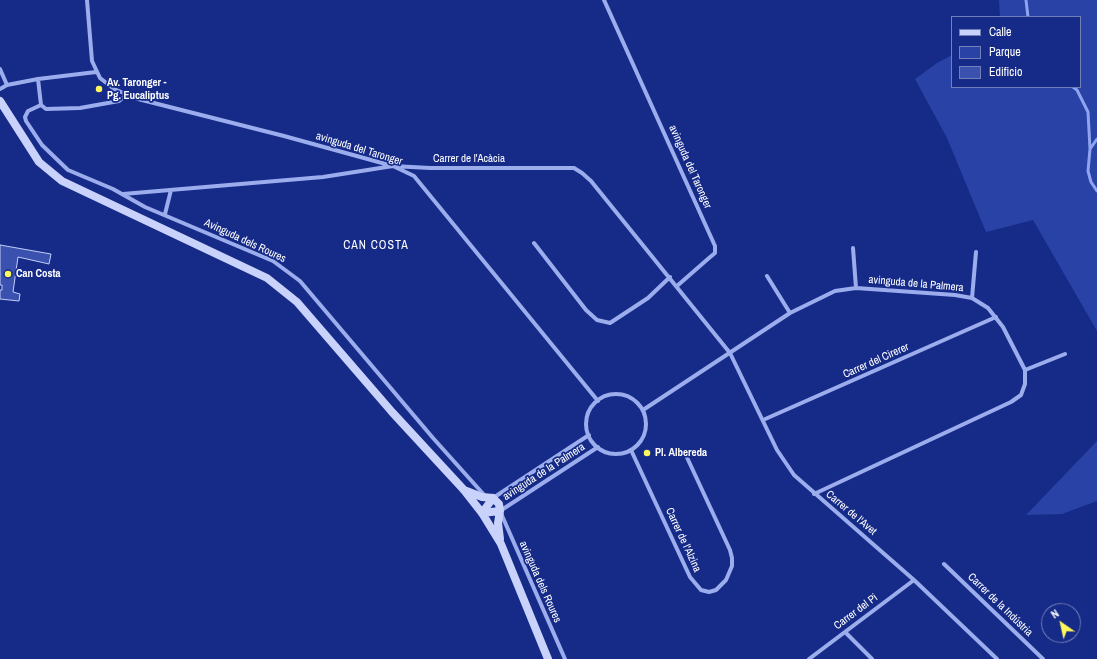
<!DOCTYPE html>
<html>
<head>
<meta charset="utf-8">
<style>
	body { margin:0 }
	#map { position:relative; width:1097px; height:659px; overflow:hidden; background:#162b88; font-family:"Archivo Narrow",sans-serif }
	canvas { display:block }
	.legend { position:absolute; left:951px; top:16px; width:130px; height:72px; box-sizing:border-box; background:#162b88; border:1px solid #7380b8; margin:0; padding:5px 7px; list-style:none; font-size:12px; color:#fff }
	.legend li { display:flex; align-items:center; gap:8px; height:20px }
	.legend b { width:20px; border:1px solid #7380b8 }
	.north { position:absolute; left:1041px; top:603px; width:40px; height:40px; box-sizing:border-box; background:#162b88; border:1px solid #7380b8; border-radius:50%; rotate:326deg; font-size:11px; font-weight:700; line-height:16px; text-align:center; color:#fff }
	.north::after { content:''; display:block; margin:auto; width:14px; height:18px; background:#fff859; clip-path:polygon(50% 0,100% 100%,50% 72%,0 100%) }
</style>
</head>
<body>
<div id="map">
<canvas width="1097" height="659"></canvas>
<ul class="legend">
<li><b style="height:5px;background:#c9d2fa"></b>Calle</li>
<li><b style="height:11px;background:#2842a6"></b>Parque</li>
<li><b style="height:11px;background:#3a51af"></b>Edificio</li>
</ul>
<div class="north">N</div>
</div>
<script>
const ctx = document.querySelector('canvas').getContext('2d');
ctx.lineJoin = 'round';
function fill(path, color) { ctx.fillStyle = color; ctx.fill(path, 'evenodd'); }
const shape = rows => new Path2D(rows.map(r => 'M' + r).join(''));
function trace(path, color, width, dash) { ctx.strokeStyle = color; ctx.lineWidth = width; ctx.lineCap = dash ? 'butt' : 'round'; ctx.setLineDash(dash || []); ctx.stroke(path); }
function write(font, color, halo, rows, align = 'center') {
  ctx.font = font + ' "Archivo Narrow",sans-serif'; ctx.lineWidth = 3.5; ctx.setLineDash([]); ctx.textBaseline = 'middle'; ctx.strokeStyle = halo; ctx.fillStyle = color; for (const [text, x, y, turn = 0] of rows) {
    ctx.save(); ctx.translate(x, y); ctx.rotate((+turn || 0) * Math.PI / 180); ctx.textAlign = isNaN(turn) ? turn : align; if (halo) ctx.strokeText(text, 0, 0); ctx.fillText(text, 0, 0); ctx.restore();
  }
}
fill(shape([
	[999,0,1097,0,1097,331,1033,220,986,232,947,138,915,79,937,63,952,55,952,87,1080,87,1080,17,1000,17],
	[1097,441,1097,501,1062,514,1026,515]
]), '#2842a6');
trace(shape([
	[1026,0,1028,17],
	[1073,87,1077,90,1088,112,1090,149,1088,171,1091,182,1097,191],
	[1090,149,1097,139]
]), '#8ea4f1', 3);
const building = shape([
	[0,245,51,254,49,264,18,257,13,292,20,294,19,301,0,299,0,290,2,290,2,285,0,285,0,245]
]);
fill(building, '#3a51af');
trace(building, '#c2cefa', 1);
trace(shape([
	[87,0,92,61,100,78,114,89,138,99,284,136,393,166,414,176,598,401],
	[604,0,715,246,715,253,709,258,677,286],
	[0,69,7,85],
	[38,79,41,105],
	[0,89,7,85,38,79,96,72],
	[41,105,28,111,25,117,26,121,42,145,68,170,113,189,145,207,273,261,300,281,433,438,486,497],
	[41,105,46,109,80,108,119,101,126,95],
	[123,194,323,177,393,166,430,168,574,168,582,173,591,181,730,353,777,450,794,475,914,580,997,659],
	[165,214,171,190],
	[534,243,586,310,597,320,610,323,648,298,670,277],
	[853,248,856,288],
	[767,276,790,313],
	[972,298,976,252],
	[1025,370,1065,354],
	'586 424a30 30 0 1 1 60 0a30 30 0 1 1-60 0Z',
	[643,410,790,313,835,291,856,288,955,295,972,298,988,308,1003,327,1025,370,1025,384,1021,395,1011,402,814,494],
	[763,420,996,317],
	[631,450,690,577,701,590,709,592,716,590,726,580,732,566,732,558,730,550,684,451],
	[493,498,589,435],
	[944,564,1043,659],
	[845,632,872,659],
	[565,659,500,511,598,447],
	[809,659,914,580]
]), '#9cadee', 4);
trace(shape([
	[0,101,39,162,62,181,267,278,297,302,392,412,464,490,482,513,501,544,548,659],
	[464,490,482,497,493,498,499,504,500,511,498,523,500,539],
	[482,513,493,498],
	[482,513,500,511]
]), '#c9d2fa', 8);
for (const [x, y, r, color] of [
	[99,89,4,"#fff859"],
	[8,274,4,"#fff859"],
	[647,453,4,"#fff859"]
]) { const dot = new Path2D(); dot.arc(x, y, r, 0, 2 * Math.PI); ctx.fillStyle = color; ctx.fill(dot); trace(dot, '#162b88', 1.5); }
write('bold 11px', '#fff', '#162b88', [
	["Av. Taronger -",107,83],
	["Pg. Eucaliptus",107,96],
	["Can Costa",16,274],
	["Pl. Albereda",655,453]
], 'left');
write('11px', '#fff', '#162b88', [
	["avinguda del Taronger",359,149,17],
	["Carrer de l'Acàcia",469,159],
	["avinguda del Taronger",690,167,66],
	["Avinguda dels Roures",245,241,25],
	["avinguda de la Palmera",916,284,5],
	["Carrer del Cirerer",876,361,-24],
	["avinguda de la Palmera",544,472,-33],
	["Carrer de l'Avet",851,513,40],
	["Carrer de l'Alzina",683,540,65],
	["avinguda dels Roures",540,582,66],
	["Carrer de la Indústria",1000,605,44],
	["Carrer del Pi",856,612,-37]
]);
ctx.letterSpacing = '1px';
write('12px', '#fff', '#162b88', [
	["CAN COSTA",376,246]
]);
ctx.letterSpacing = '0px';
</script>
</body>
</html>
